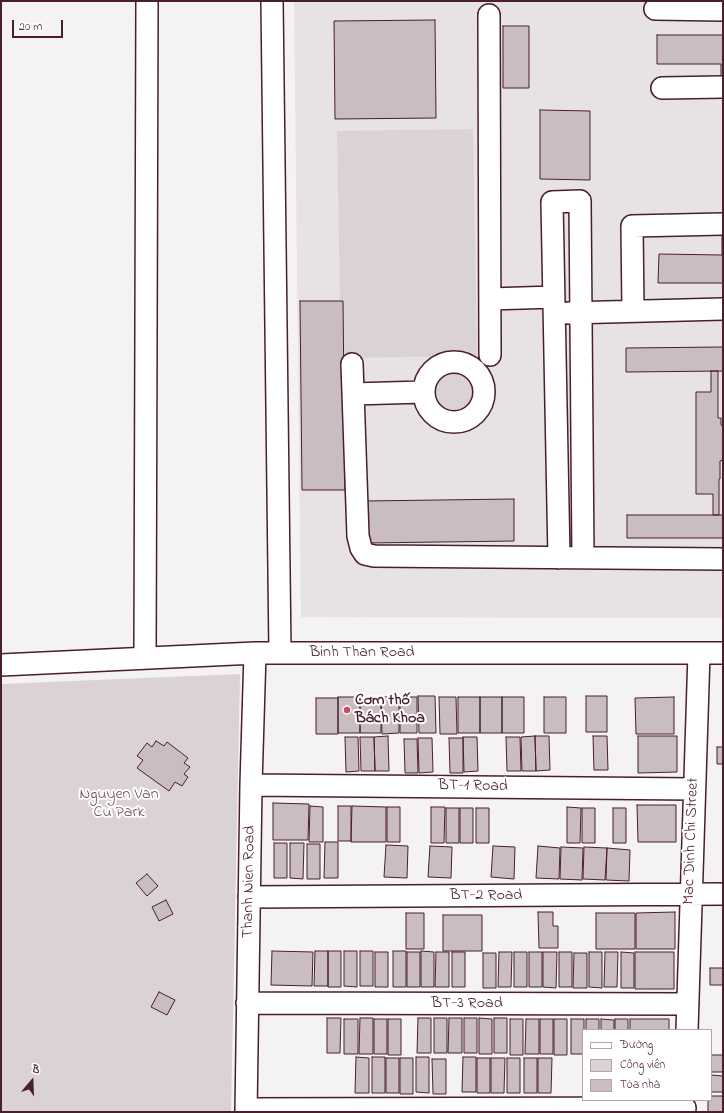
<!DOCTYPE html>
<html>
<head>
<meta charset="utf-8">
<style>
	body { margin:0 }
	#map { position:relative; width:724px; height:1113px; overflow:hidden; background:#f4f2f2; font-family:"Indie Flower",sans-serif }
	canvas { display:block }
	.frame { position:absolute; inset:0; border:2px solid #4a1f2b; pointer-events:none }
	.legend { position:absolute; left:582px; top:1029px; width:130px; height:72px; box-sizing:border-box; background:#fff; border:1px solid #b7a5aa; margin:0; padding:5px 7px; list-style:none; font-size:12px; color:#4a1f2b }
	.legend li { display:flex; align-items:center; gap:8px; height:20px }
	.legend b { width:20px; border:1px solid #b7a5aa }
	.north { position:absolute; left:12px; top:1061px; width:40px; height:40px; -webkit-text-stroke:3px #fff; paint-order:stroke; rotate:19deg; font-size:11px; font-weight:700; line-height:16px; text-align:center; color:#4a1f2b }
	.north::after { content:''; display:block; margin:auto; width:14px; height:18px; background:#4a1f2b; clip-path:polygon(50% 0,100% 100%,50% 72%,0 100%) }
	.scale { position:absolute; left:12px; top:20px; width:51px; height:18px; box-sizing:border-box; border:2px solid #4a1f2b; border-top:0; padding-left:5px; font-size:12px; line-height:14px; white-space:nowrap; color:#4a1f2b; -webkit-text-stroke:3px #fff; paint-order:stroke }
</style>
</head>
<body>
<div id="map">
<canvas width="724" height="1113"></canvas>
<div class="frame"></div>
<ul class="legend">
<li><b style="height:5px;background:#fff"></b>Đường</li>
<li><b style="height:11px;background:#dbd2d5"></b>Công viên</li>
<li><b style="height:11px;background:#cabdc1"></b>Tòa nhà</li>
</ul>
<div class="north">B</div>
<div class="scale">20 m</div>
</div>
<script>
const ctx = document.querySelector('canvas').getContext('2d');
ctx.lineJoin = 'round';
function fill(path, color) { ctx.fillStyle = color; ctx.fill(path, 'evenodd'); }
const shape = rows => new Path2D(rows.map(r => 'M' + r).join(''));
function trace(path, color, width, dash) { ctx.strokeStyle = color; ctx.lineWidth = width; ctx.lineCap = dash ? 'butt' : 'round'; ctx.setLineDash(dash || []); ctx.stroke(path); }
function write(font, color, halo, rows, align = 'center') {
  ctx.font = font + ' "Indie Flower",sans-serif'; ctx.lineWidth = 4; ctx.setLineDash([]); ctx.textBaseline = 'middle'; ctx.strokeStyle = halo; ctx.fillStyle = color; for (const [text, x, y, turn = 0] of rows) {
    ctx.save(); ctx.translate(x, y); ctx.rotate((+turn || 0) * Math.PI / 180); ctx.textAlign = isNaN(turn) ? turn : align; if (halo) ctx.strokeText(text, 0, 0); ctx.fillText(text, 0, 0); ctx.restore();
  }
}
fill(shape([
	[294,1,723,1,723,618,301,617]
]), '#e7e2e3');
fill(shape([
	[473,129,477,356,341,358,337,131],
	'428 392a25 25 0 1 1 50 0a25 25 0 1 1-50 0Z',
	[240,674,231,1112,1,1112,1,684]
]), '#dbd2d5');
const building = shape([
	[435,20,436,118,335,119,334,21,435,20],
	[503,26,529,26,529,88,503,88,503,26],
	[657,35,723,35,723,82,721,82,721,64,657,64,657,35],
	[540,110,590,111,590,180,540,179,540,110],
	[722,233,723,233,723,283,658,283,659,254,722,255,722,233],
	[300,301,343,301,345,490,302,490,300,301],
	[723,347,723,371,626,372,626,348,723,347],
	[711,371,718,371,718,418,721,418,721,425,723,426,723,460,720,461,720,479,719,479,719,515,713,515,713,494,696,494,696,392,711,392,711,371],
	[514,499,514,541,366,543,365,501,514,499],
	[627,515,723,515,723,538,627,538,627,515],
	[418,696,435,696,436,733,419,733,418,696],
	[586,696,607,696,607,732,586,732,586,696],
	[338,697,360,697,360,733,338,733,338,697],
	[360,697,381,697,381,733,360,733,360,697],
	[381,697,399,697,399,733,382,734,381,697],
	[400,697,417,697,417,733,400,733,400,697],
	[439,697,456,697,457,734,440,734,439,697],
	[458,697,480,697,480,733,458,733,458,697],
	[480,697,502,697,502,733,480,733,480,697],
	[502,697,524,697,524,733,502,733,502,697],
	[544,697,566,697,566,733,544,733,544,697],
	[674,697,674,734,636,734,635,698,674,697],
	[316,698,338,698,338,734,316,734,316,698],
	[388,736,389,771,375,771,374,737,388,736],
	[535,736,536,771,522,771,521,737,535,736],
	[535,736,549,736,550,770,536,771,535,736],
	[593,736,607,736,608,770,594,770,593,736],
	[638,736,677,736,677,772,638,773,638,736],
	[345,737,358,737,359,771,346,772,345,737],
	[360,737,374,737,375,771,361,771,360,737],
	[463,737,477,737,478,771,464,772,463,737],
	[506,737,520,737,521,771,507,771,506,737],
	[418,738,432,738,433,772,419,773,418,738],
	[449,738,463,738,463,773,450,773,449,738],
	[404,739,417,739,418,773,405,773,404,739],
	[156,741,164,746,167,742,188,758,184,763,190,767,184,774,188,777,182,786,175,782,169,791,137,768,143,760,137,756,147,743,152,747,156,741],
	[717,747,723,747,723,764,717,764,717,747],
	[273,803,309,804,308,840,273,840,273,803],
	[637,805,676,805,676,842,638,842,637,805],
	[310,806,323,807,323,842,309,842,310,806],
	[338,806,351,806,351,841,338,841,338,806],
	[352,806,386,807,386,842,351,842,352,806],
	[387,807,400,807,400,842,387,842,387,807],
	[431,807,445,807,444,843,431,843,431,807],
	[567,807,581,808,580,843,567,843,567,807],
	[446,808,459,808,459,843,446,843,446,808],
	[460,808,473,808,473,843,460,843,460,808],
	[476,808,489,808,489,843,476,843,476,808],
	[582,808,595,808,595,843,582,843,582,808],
	[613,808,626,808,626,843,613,843,613,808],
	[325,842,338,842,338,878,324,878,325,842],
	[274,843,287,843,287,878,274,878,274,843],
	[290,843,304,843,303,879,290,878,290,843],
	[307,844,320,844,320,879,307,879,307,844],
	[386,845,408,846,407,878,384,877,386,845],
	[430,846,452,847,451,878,428,877,430,846],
	[493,846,515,847,514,879,491,877,493,846],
	[538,846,560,848,559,879,536,878,538,846],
	[561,847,583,848,582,880,560,879,561,847],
	[584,847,607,848,605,880,583,879,584,847],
	[607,848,630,850,629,881,606,880,607,848],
	[147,874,158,886,147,896,136,883,147,874],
	[166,900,173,914,159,921,152,907,166,900],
	[538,912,553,912,553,926,558,926,558,948,539,948,538,912],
	[675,912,675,949,636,949,636,913,675,912],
	[406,913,424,913,424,949,406,949,406,913],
	[596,913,635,913,635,949,596,949,596,913],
	[443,915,482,915,482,951,443,951,443,915],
	[272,951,313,952,312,986,271,985,272,951],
	[315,951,328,951,328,986,314,986,315,951],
	[328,951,341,951,341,987,328,987,328,951],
	[344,951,357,951,357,987,344,986,344,951],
	[360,951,373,951,373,986,360,986,360,951],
	[393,951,406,951,406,987,393,987,393,951],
	[421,951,434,952,434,987,421,987,421,951],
	[375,952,388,952,388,987,375,987,375,952],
	[407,952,420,952,420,987,407,987,407,952],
	[436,952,449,952,449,987,435,987,436,952],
	[452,952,465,952,465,987,452,987,452,952],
	[499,952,512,952,511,987,498,987,499,952],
	[514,952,527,952,527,987,514,987,514,952],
	[529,952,542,952,542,987,529,987,529,952],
	[543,952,557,952,556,988,543,987,543,952],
	[559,952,572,952,572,987,559,987,559,952],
	[589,952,602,952,602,988,589,987,589,952],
	[605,952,618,952,617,987,604,987,605,952],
	[621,952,634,953,634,988,621,988,621,952],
	[635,952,674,952,674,989,635,989,635,952],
	[483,953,496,953,496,988,483,988,483,953],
	[574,953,587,953,587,988,573,988,574,953],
	[710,968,723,968,723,985,710,985,710,968],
	[159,992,175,1000,167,1015,151,1007,159,992],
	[327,1018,341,1018,340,1053,327,1053,327,1018],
	[360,1018,373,1018,373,1054,359,1054,360,1018],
	[418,1018,431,1018,431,1053,417,1053,418,1018],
	[434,1018,447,1018,447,1053,434,1053,434,1018],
	[449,1018,462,1018,462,1053,448,1053,449,1018],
	[464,1018,477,1018,477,1053,464,1053,464,1018],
	[479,1018,492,1019,492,1054,479,1054,479,1018],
	[494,1018,507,1018,507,1053,494,1053,494,1018],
	[344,1019,358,1019,358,1054,344,1054,344,1019],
	[374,1019,387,1019,387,1054,374,1054,374,1019],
	[388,1019,401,1019,401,1055,388,1055,388,1019],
	[510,1019,523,1019,523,1055,510,1055,510,1019],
	[526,1019,539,1019,539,1054,525,1054,526,1019],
	[540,1019,553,1019,553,1054,540,1054,540,1019],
	[554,1019,567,1019,567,1055,554,1055,554,1019],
	[571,1019,584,1019,584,1030,583,1030,583,1054,571,1054,571,1019],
	[586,1019,599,1019,599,1030,586,1030,586,1019],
	[601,1019,614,1020,614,1030,601,1030,601,1019],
	[615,1019,628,1019,628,1030,615,1030,615,1019],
	[630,1019,669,1019,669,1030,630,1030,630,1019],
	[711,1055,723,1055,723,1072,711,1072,711,1055],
	[356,1057,369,1058,369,1093,355,1093,356,1057],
	[372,1057,385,1057,385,1093,372,1093,372,1057],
	[416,1057,429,1057,429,1093,416,1092,416,1057],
	[463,1057,476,1057,476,1092,462,1092,463,1057],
	[386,1058,399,1058,399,1093,386,1093,386,1058],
	[400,1058,413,1058,413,1094,400,1094,400,1058],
	[477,1058,490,1058,490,1093,477,1093,477,1058],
	[491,1058,505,1058,504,1093,491,1093,491,1058],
	[507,1058,520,1058,520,1093,507,1093,507,1058],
	[524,1058,537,1058,537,1093,524,1093,524,1058],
	[538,1058,552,1058,551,1093,538,1093,538,1058],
	[432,1059,446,1059,446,1094,433,1094,432,1059],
	[711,1075,723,1076,723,1092,711,1092,711,1075],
	[711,1096,723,1096,723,1112,708,1112,708,1100,711,1100,711,1096]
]);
fill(building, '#cabdc1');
trace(building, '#4a1f2b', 1);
const minor = shape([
	[272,1,280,653],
	[655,9,723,10],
	[489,15,490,355],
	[662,88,723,87],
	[490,299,554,297],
	[633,311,632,226,723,224],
	[568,313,723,309],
	'424 392a30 30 0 1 1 60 0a30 30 0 1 1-60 0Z',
	[352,364,358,536,361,548,365,554,374,556,723,559],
	[353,394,423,392],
	[559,558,552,202,580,201,583,558],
	[145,658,147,1],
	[1,665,255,653,723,653],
	[251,785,694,789],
	[249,897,723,894],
	[247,1003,688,1004],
	[687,1030,699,653],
	[246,1109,685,1108],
	[246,1112,251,785,255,653]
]);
trace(minor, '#4a1f2b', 24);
trace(minor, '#fff', 21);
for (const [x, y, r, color] of [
	[347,710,4,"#d1495b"]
]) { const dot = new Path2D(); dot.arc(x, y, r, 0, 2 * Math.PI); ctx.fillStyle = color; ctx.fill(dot); trace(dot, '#fff', 1.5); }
write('16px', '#4a1f2b', '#fff', [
	["Binh Than Road",362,653],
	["BT-1 Road",473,787,1],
	["Mac Dinh Chi Street",692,841,-88],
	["Thanh Nien Road",250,882,-89],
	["BT-2 Road",486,896],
	["BT-3 Road",467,1004]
]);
write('bold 16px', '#4a1f2b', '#fff', [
	["Cơm thố",355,701],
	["Bách Khoa",355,719]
], 'left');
write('16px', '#6e4c56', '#fff', [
	["Nguyen Van",119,795],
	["Cu Park",119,813]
]);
</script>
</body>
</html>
